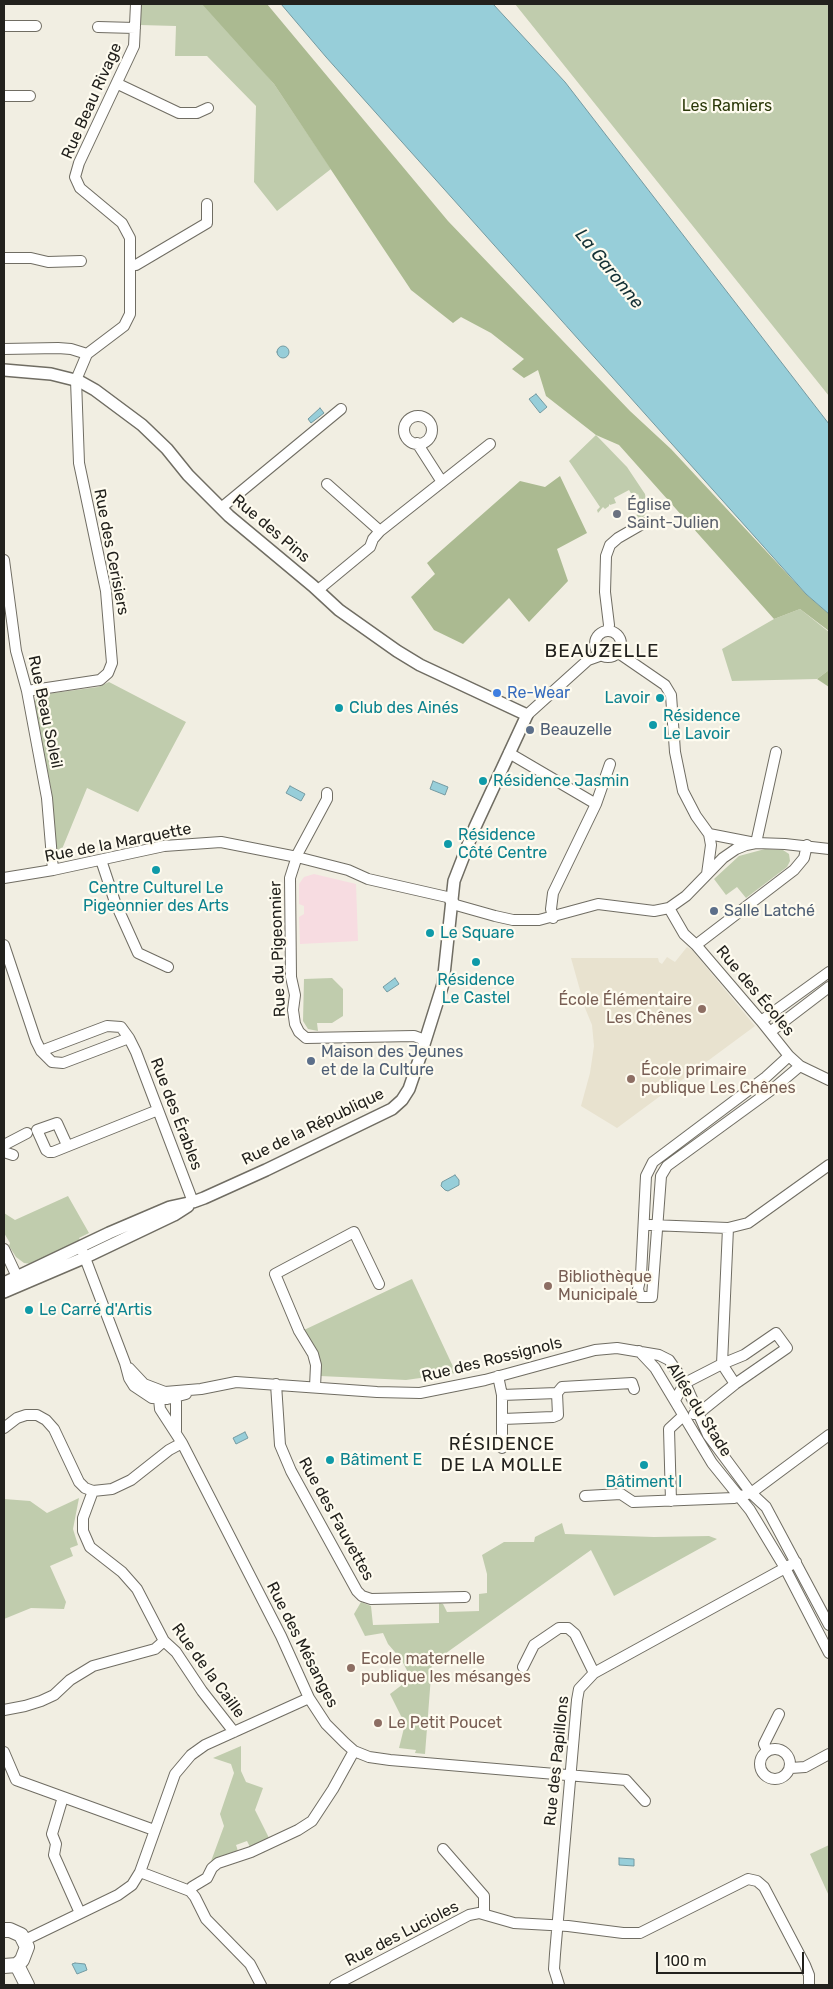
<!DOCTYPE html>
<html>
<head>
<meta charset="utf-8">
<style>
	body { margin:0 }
	#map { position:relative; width:833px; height:1989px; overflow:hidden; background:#f1eee2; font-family:Rubik,sans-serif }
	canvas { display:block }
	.frame { position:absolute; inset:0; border:5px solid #22211d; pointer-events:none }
	.scale { position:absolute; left:656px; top:1952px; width:148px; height:22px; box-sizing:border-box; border:2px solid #22211d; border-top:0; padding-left:6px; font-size:15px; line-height:18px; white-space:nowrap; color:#22211d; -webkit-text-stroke:4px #fefbef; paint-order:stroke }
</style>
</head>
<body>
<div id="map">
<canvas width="833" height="1989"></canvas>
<div class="frame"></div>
<div class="scale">100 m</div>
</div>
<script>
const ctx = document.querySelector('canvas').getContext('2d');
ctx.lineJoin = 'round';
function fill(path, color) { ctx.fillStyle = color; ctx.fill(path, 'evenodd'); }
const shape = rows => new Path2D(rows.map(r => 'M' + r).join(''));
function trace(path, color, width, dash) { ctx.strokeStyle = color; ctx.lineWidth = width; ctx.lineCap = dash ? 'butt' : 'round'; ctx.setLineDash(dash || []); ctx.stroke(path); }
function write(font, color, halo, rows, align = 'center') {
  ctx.font = font + ' Rubik,sans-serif'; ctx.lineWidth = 4.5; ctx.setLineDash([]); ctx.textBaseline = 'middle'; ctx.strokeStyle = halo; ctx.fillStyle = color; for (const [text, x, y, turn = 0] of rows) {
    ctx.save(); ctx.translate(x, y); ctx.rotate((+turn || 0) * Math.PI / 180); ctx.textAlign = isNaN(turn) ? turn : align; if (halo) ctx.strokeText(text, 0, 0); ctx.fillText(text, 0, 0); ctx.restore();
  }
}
fill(shape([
	[314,874,356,884,358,941,300,944,299,917,304,914,304,906,299,904,299,884,304,877]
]), '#f7dce1');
fill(shape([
	[687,947,692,950,755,1026,617,1128,581,1106,590,1073,594,1046,592,1025,585,1008,571,958,658,958,659,962,662,964,667,957,675,962]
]), '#e8e2cf');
fill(shape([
	[140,4,207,4,274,84,331,169,277,211,254,182,256,106,207,56,175,56,176,26,140,25],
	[515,4,829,4,829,396],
	[596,435,627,467,645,494,647,508,646,514,638,522,634,517,639,513,637,509,640,509,640,503,642,502,640,501,638,494,636,496,632,495,629,490,614,498,616,503,610,505,609,504,609,506,605,509,603,507,598,513,597,510,600,507,569,461],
	[800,609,829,632,829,670,817,679,732,681,722,649,774,619],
	[109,682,186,722,138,812,87,788,60,854,56,852,51,788,34,703,39,695,98,687],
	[765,849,783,850,789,854,790,861,787,867,746,898,737,887,726,895,714,879,739,856],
	[332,978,343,989,343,1016,332,1023,317,1023,318,1031,308,1029,303,1021,304,979],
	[68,1196,89,1233,79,1238,80,1240,31,1264,24,1263,16,1257,9,1246,10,1243,4,1233,4,1213,15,1220],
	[412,1279,456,1373,406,1380,320,1376,304,1330],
	[79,1498,73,1529,78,1545,70,1548,73,1556,50,1566,66,1602,64,1609,31,1608,4,1619,4,1499,30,1501,47,1513],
	[562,1523,565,1534,654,1537,709,1536,717,1539,614,1596,591,1550,432,1663,425,1754,415,1753,416,1750,399,1748,405,1724,390,1694,411,1678,401,1659,388,1644,383,1633,365,1636,354,1614,361,1602,371,1606,373,1625,439,1623,439,1603,443,1604,447,1612,479,1611,479,1594,487,1593,487,1574,482,1555,504,1542,534,1542,535,1537],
	[241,1746,241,1771,246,1782,263,1788,255,1810,270,1840,251,1849,247,1841,236,1845,238,1851,210,1864,224,1826,220,1814,234,1773,231,1764,213,1758],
	[829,1845,829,1896,810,1854]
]), '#c0ccad');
fill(shape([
	[202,4,267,4,448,221,630,411,671,449,806,594,829,614,829,631,800,609,774,619,619,445,596,435,546,396,538,370,524,378,512,369,524,359,491,333,461,317,453,323,411,290,274,84],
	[560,476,587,533,557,549,568,581,529,622,509,598,463,644,434,630,411,597,435,574,427,563,520,481,545,487],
	[829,670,829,687,817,679]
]), '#abba91');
const water = shape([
	[281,4,493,4,565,82,829,424,829,614,806,594,326,57,281,4],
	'277 352a6 6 0 1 1 12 0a6 6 0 1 1-12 0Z',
	[536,394,547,407,540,413,529,399,536,394],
	[320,408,324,413,311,423,308,419,320,408],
	[433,781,448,787,445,795,430,789,433,781],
	[290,786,305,794,301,801,286,793,290,786],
	[395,978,399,984,387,992,383,987,395,978],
	[455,1175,459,1180,459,1185,448,1191,445,1190,441,1186,442,1182,455,1175],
	[245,1432,248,1438,236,1444,233,1438,245,1432],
	[619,1858,634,1859,634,1866,619,1865,619,1858],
	[75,1963,85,1964,87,1970,77,1974,72,1964,75,1963]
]);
fill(water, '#97ced9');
trace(water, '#749aa1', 1);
const minor = shape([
	[4,26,36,26],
	[98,27,135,28],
	[118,84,179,113,197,113,208,108],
	[4,96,30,96],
	[4,258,31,258,48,262,81,261],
	[131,265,136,265,207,223,207,204],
	[4,349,58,348,71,349,87,354],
	[87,354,124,326,130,314,130,238,122,223,80,188,75,177,79,163,134,46,136,4],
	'404 430a14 14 0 1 1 28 0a14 14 0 1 1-28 0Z',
	[417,443,442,482],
	[327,484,380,531],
	[221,508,341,409],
	[4,560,16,651,27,691,47,798,53,870],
	[318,590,370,547,373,539,380,531,490,444],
	[608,631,609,625,605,592,606,556,610,545,618,538,644,523],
	'595 644a13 13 0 1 1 26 0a13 13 0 1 1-26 0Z',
	[617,652,665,685,671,695,675,752,683,791,696,816,709,834,711,845,707,874],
	[27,691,100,680,108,673,112,663,106,591,79,463,76,380,87,354],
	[527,715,588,660,602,655],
	[509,753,596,804],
	[327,793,327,799,298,853,290,878,291,977,295,995,293,1010,295,1024,299,1032,306,1038,414,1036,425,1040],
	[709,834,755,843],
	[756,843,776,752],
	[101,860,115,902,138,953,168,967],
	[4,878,53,870,164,846,221,842,297,857,348,870,368,879,447,897,456,905,495,916,513,920,539,920,598,904,654,911,669,908,686,896,723,858,736,849,746,845,756,843,785,844,829,849],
	[669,908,684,934,696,945,761,1021,789,1056,800,1066,829,1080],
	[553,918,551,909,553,893,596,804,610,764],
	[4,945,36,1041,41,1051,52,1062,63,1063,129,1038],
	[696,945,794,870,804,858,807,845],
	[761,1021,829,972],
	[770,1032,829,987],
	[41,1051,107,1026,121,1027,129,1038,136,1052,193,1202],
	[789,1056,766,1077,653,1162,646,1176,641,1275,638,1289,640,1297,652,1297,661,1176,667,1166,774,1088,800,1066],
	[4,1145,27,1133],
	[67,1145,57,1123,37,1130,46,1150,49,1152,53,1152,158,1110],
	[4,1152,13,1155],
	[650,1225,728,1228],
	[4,1249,20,1283],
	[82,1250,125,1363,129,1378,134,1386,152,1398,167,1399,186,1394],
	[639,1351,655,1368,712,1463,750,1510,785,1568,829,1653],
	[129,1368,144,1384,165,1392,174,1398,176,1402,176,1431],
	[498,1376,502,1395,502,1448],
	[276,1384,280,1445,291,1471,357,1591,362,1596,371,1599,465,1597],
	[735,1384,722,1364,728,1228,748,1223,829,1165],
	[315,1387,316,1365,313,1354,299,1331,275,1274,354,1232,379,1284],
	[165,1392,201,1389,236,1382,377,1392,420,1393,485,1380,595,1350,617,1348,659,1355,669,1360,685,1383,708,1435,751,1493,766,1507,829,1625],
	[165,1392,159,1399,160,1409,182,1443,281,1636,309,1698,326,1724,345,1743,354,1751,369,1757,390,1760,626,1780,645,1801],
	[502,1395,557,1393,562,1387,632,1383,634,1389],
	[675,1400,685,1383,722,1364,744,1355,776,1333,787,1348,735,1384,699,1413,694,1414],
	[503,1419,553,1417,558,1415,557,1393],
	[4,1428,17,1418,26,1415,37,1415,46,1420,54,1429,79,1482,85,1488,93,1491],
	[182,1443,169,1450,131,1480,112,1489,93,1491,83,1518,83,1531,90,1547,122,1572,137,1589,164,1641,176,1652,202,1691,234,1732],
	[585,1496,621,1494,633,1502,734,1498,751,1493,829,1435],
	[671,1501,669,1429,683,1416],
	[523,1667,534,1645,559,1628,568,1628,575,1634,594,1673],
	[4,1710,25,1706,41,1701,54,1695,70,1680,93,1666,155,1649,164,1641],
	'760 1764a15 15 0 1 1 30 0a15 15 0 1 1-30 0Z',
	[767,1750,764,1744,779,1714],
	[4,1752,16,1780,154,1830],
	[791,1768,805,1767,829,1754],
	[63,1797,52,1834,56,1844,54,1855,80,1913],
	[443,1849,484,1896,484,1913],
	[140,1872,190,1891,195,1897,206,1919,250,1964,261,1985],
	[190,1891,192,1887,207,1878,212,1868,218,1863,251,1852,298,1830,312,1821,333,1789,354,1751],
	[25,1940,118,1895,132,1885,140,1872,175,1774,191,1755,205,1745,309,1698],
	[335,1985,469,1915,479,1913,514,1923,568,1926,623,1933,640,1933,748,1879,757,1881,764,1887,805,1965,809,1975,809,1985],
	[559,1985,554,1969,555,1954,577,1700,579,1689,594,1673,796,1562]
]);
const tertiary = shape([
	[4,370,51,374,79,381,95,390,142,425,167,449,188,475,229,516,313,586,339,610,397,651,420,665,527,715,475,827,454,881,443,984,420,1057,409,1089,402,1100,392,1109,266,1170,204,1198,193,1202,170,1207,109,1233,4,1283],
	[4,1292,86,1257,174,1215,188,1206]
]);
const secondary = shape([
	[4,1930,10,1930,21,1935,27,1947,22,1960,17,1965,4,1966],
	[17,1965,27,1985]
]);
trace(minor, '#706d63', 12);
trace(tertiary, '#706d63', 14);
trace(secondary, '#706d63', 16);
trace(minor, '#fff', 10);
trace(tertiary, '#fff', 11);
trace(secondary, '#fff', 14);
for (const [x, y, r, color] of [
	[617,514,5,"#6b7280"],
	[497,693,5,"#3f7fe0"],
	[660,698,5,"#0f9aa8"],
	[339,708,5,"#0f9aa8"],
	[653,725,5,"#0f9aa8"],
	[530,730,5,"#5c6f8a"],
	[483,781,5,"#0f9aa8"],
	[448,844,5,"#0f9aa8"],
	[156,870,5,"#0f9aa8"],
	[714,911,5,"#5c6f8a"],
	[430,933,5,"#0f9aa8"],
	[476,962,5,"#0f9aa8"],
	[702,1009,5,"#8d6e63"],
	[311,1061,5,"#5c6f8a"],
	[631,1079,5,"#8d6e63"],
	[548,1286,5,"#8d6e63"],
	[29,1310,5,"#0f9aa8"],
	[330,1460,5,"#0f9aa8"],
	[644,1465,5,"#0f9aa8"],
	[351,1668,5,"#8d6e63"],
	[378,1723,5,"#8d6e63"]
]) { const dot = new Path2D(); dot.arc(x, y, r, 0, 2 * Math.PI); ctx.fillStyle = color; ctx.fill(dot); trace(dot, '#fefbef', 2); }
write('16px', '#22211d', '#fefbef', [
	["Rue Beau Rivage",92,101,-66],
	["Rue des Pins",271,529,40],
	["Rue des Cerisiers",111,552,79],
	["Rue Beau Soleil",45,712,78],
	["Rue de la Marquette",118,843,-11],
	["Rue du Pigeonnier",278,949,-92],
	["Rue des Écoles",755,991,50],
	["Rue des Érables",176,1114,69],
	["Rue de la République",313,1127,-26],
	["Rue des Rossignols",492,1360,-14],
	["Allée du Stade",699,1410,58],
	["Rue des Fauvettes",336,1519,61],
	["Rue des Mésanges",302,1645,63],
	["Rue de la Caille",208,1671,54],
	["Rue des Papillons",557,1761,-84],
	["Rue des Lucioles",402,1934,-27]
]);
write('16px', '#2a3808', '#fefbef', [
	["Les Ramiers",727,106]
]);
write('16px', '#5b616d', '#fefbef', [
	["Église",627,505],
	["Saint-Julien",627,523]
], 'left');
write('16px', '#366cbe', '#fefbef', [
	["Re-Wear",507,693]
], 'left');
write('16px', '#0d838f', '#fefbef', [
	["Lavoir",650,698,"right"],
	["Club des Ainés",349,708],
	["Résidence",663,716],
	["Le Lavoir",663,734],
	["Résidence Jasmin",493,781],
	["Résidence",458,835],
	["Côté Centre",458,853],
	["Centre Culturel Le",156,888,"center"],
	["Pigeonnier des Arts",156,906,"center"],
	["Le Square",440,933],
	["Résidence",476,980,"center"],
	["Le Castel",476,998,"center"],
	["Le Carré d'Artis",39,1310],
	["Bâtiment E",340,1460],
	["Bâtiment I",644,1482,"center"]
], 'left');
write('16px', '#4e5e75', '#fefbef', [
	["Beauzelle",540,730],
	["Salle Latché",724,911],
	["Maison des Jeunes",321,1052],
	["et de la Culture",321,1070]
], 'left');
write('16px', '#785e54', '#fefbef', [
	["École Élémentaire",692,1000,"right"],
	["Les Chênes",692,1018,"right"],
	["École primaire",641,1070],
	["publique Les Chênes",641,1088],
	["Bibliothèque",558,1277],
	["Municipale",558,1295],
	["Ecole maternelle",361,1659],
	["publique les mésanges",361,1677],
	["Le Petit Poucet",388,1723]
], 'left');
write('italic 18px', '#133035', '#fefbef', [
	["La Garonne",609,269,51]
]);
ctx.letterSpacing = '1px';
write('18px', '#22211d', '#fefbef', [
	["RÉSIDENCE",502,1445],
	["DE LA MOLLE",502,1466]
]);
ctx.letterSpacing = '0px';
ctx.letterSpacing = '1px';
write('19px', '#22211d', '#fefbef', [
	["BEAUZELLE",602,652]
]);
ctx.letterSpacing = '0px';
</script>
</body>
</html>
